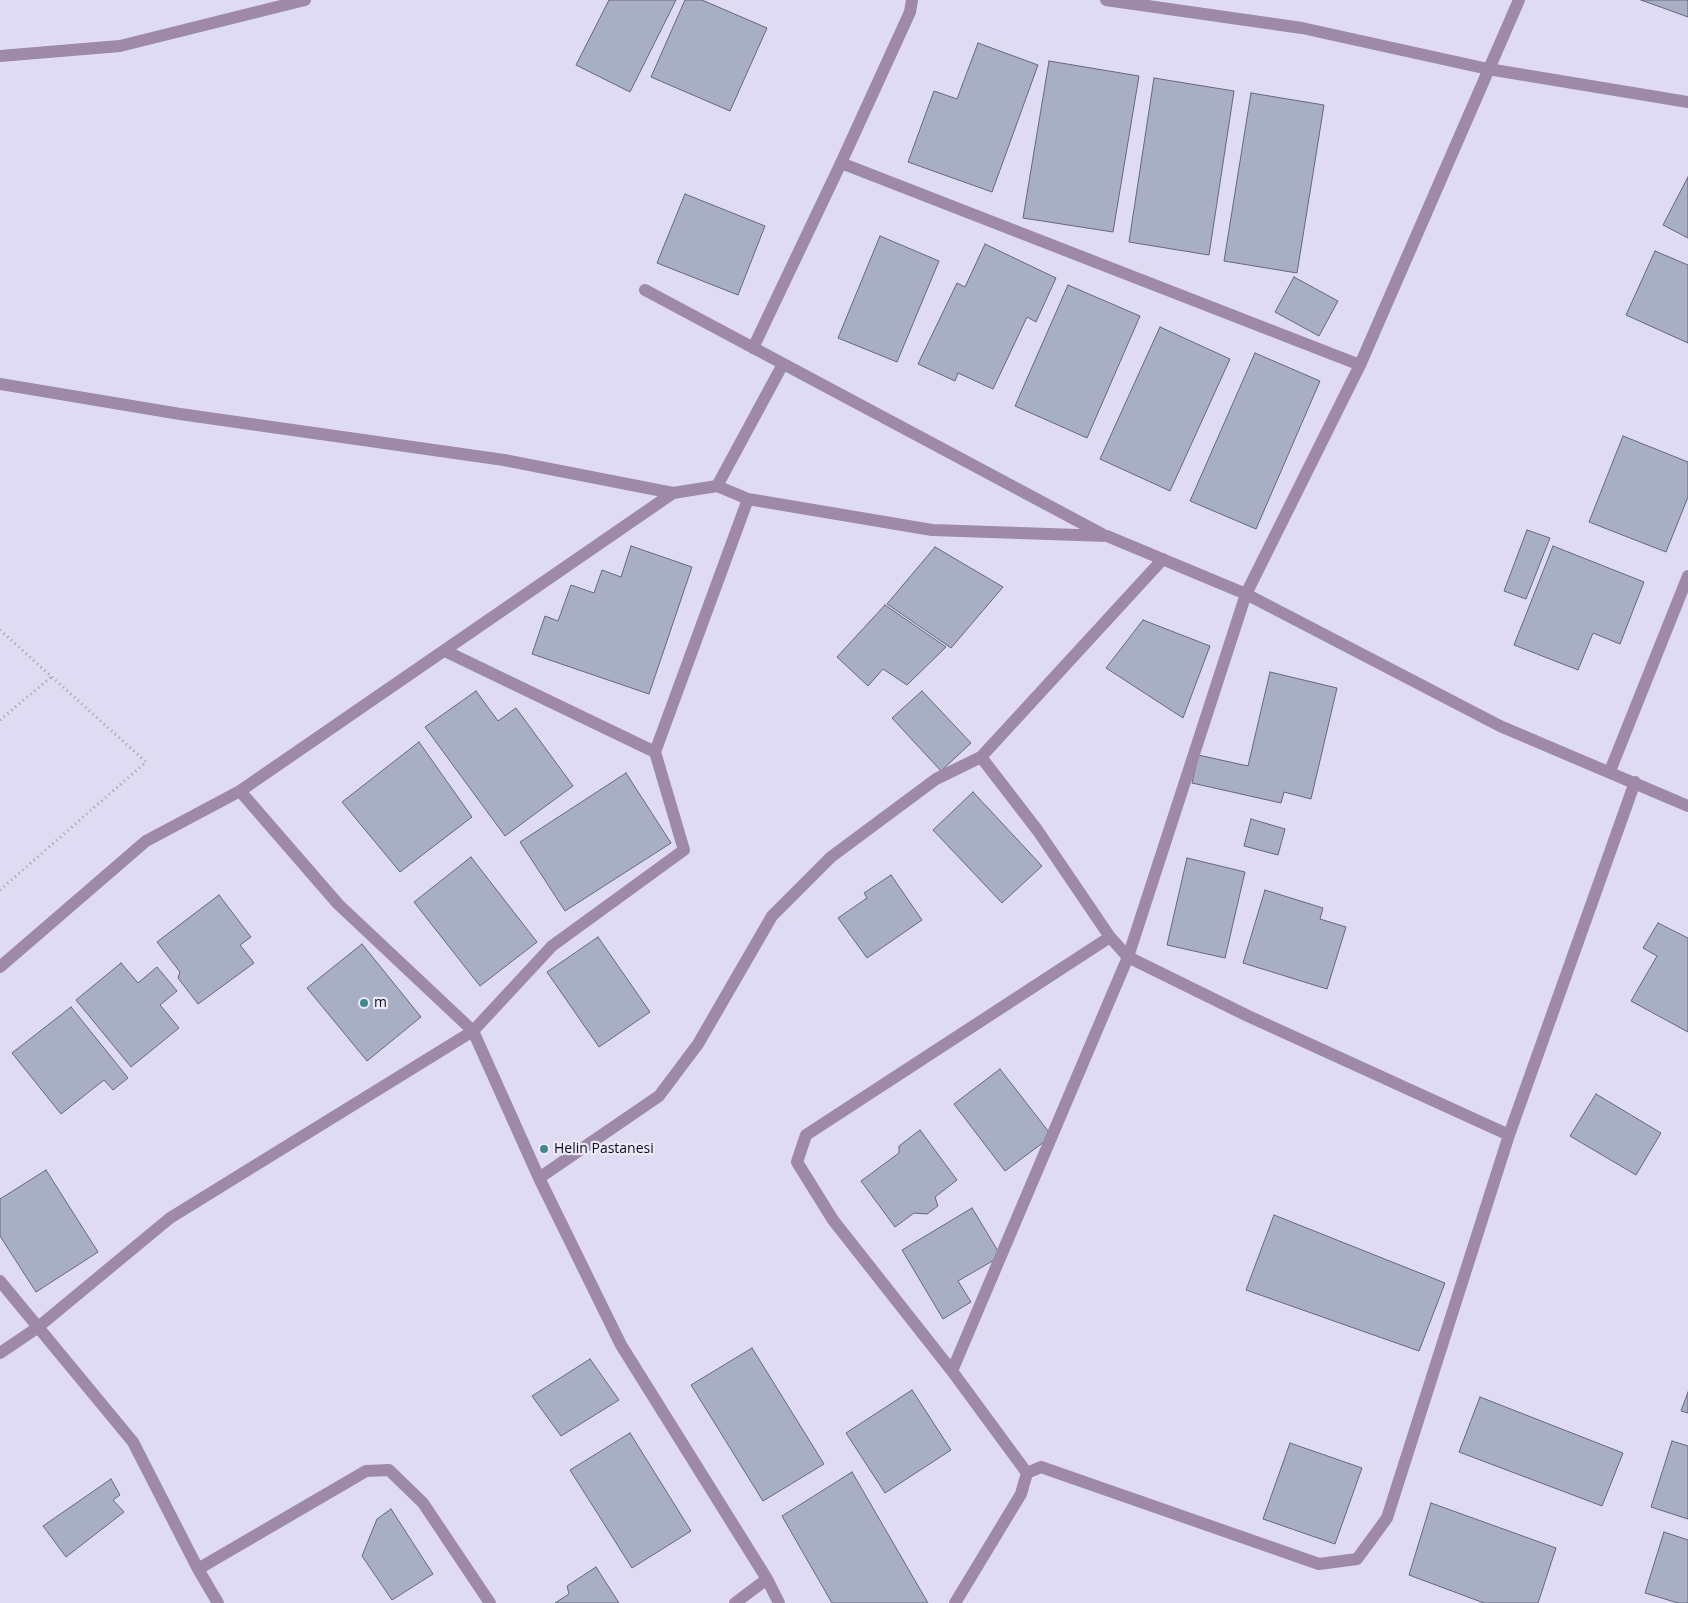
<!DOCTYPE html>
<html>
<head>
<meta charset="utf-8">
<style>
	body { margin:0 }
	canvas { display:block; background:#dfdbf2 }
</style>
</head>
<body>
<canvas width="1688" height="1603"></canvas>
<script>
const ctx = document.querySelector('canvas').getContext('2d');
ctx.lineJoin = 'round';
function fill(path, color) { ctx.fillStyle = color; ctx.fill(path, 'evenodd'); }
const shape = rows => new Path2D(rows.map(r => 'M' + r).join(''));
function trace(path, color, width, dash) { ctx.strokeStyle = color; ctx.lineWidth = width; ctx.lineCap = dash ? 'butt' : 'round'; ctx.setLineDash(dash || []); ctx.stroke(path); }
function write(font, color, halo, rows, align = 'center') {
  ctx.font = font + ' "Open Sans",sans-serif'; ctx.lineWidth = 4.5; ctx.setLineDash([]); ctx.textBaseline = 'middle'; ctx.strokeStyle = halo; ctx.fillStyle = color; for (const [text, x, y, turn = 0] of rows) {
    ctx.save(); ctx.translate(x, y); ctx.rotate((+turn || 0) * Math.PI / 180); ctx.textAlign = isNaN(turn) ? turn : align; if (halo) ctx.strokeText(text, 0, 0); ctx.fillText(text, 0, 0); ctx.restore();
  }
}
const building = shape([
	[609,0,676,0,630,92,576,65,609,0],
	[685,0,702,0,767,28,730,111,651,77,685,0],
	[1641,0,1688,0,1688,17,1641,0],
	[978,43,1038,65,992,192,908,162,934,91,957,99,978,43],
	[1049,61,1139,76,1113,232,1023,218,1049,61],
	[1154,78,1234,91,1209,255,1129,242,1154,78],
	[1251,93,1324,105,1297,273,1224,261,1251,93],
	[1688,177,1688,238,1663,225,1688,177],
	[685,194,765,226,738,295,657,263,685,194],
	[880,236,939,261,897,362,838,338,880,236],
	[985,244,1056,278,1036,322,1027,317,993,389,958,373,955,381,918,364,957,283,965,287,985,244],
	[1655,251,1688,265,1688,343,1626,315,1655,251],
	[1294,277,1338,301,1319,336,1275,312,1294,277],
	[1068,285,1140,316,1087,438,1015,406,1068,285],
	[1160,327,1230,359,1170,491,1100,459,1160,327],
	[1255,353,1320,381,1256,529,1190,501,1255,353],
	[1623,436,1688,462,1688,497,1666,552,1589,522,1623,436],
	[1527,530,1550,538,1526,599,1504,591,1527,530],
	[631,546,692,567,649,694,532,654,545,616,558,621,571,585,594,593,602,570,621,577,631,546],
	[1553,546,1644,582,1620,644,1593,633,1578,670,1514,645,1553,546],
	[935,547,1003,587,951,648,887,604,935,547],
	[885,605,946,647,907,685,883,669,868,686,837,657,885,605],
	[1143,620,1210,646,1183,718,1106,668,1143,620],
	[1270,672,1337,688,1311,799,1284,792,1281,803,1192,783,1198,755,1248,766,1270,672],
	[476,691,498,721,516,708,573,786,505,836,425,727,476,691],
	[922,691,971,743,941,771,892,718,922,691],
	[419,742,472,817,400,872,342,802,419,742],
	[626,773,671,843,565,911,520,842,626,773],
	[973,792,1042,866,1002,903,933,830,973,792],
	[1251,819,1285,829,1278,855,1244,846,1251,819],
	[471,857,537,942,480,986,414,902,471,857],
	[1187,858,1245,872,1225,958,1167,945,1187,858],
	[891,875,922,920,867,958,838,918,867,898,864,893,891,875],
	[1265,890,1323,908,1320,919,1346,927,1327,989,1243,963,1265,890],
	[219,895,251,937,240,945,254,963,198,1004,178,978,180,972,157,942,219,895],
	[1658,923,1688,938,1688,1032,1631,1001,1657,956,1643,948,1658,923],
	[598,937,650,1012,599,1047,547,972,598,937],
	[362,944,421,1017,367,1061,307,988,362,944],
	[121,963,138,983,157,967,177,991,160,1005,179,1028,131,1067,76,1000,121,963],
	[71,1007,128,1078,113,1090,104,1080,61,1114,12,1053,71,1007],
	[1000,1069,1052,1136,1005,1171,954,1104,1000,1069],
	[1596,1094,1661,1133,1636,1175,1570,1136,1596,1094],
	[920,1130,957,1180,935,1197,938,1206,927,1214,914,1213,895,1227,861,1181,899,1153,899,1146,920,1130],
	[46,1170,98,1252,36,1292,0,1236,0,1199,46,1170],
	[972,1208,1001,1256,958,1281,971,1302,943,1319,902,1250,972,1208],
	[1274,1215,1445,1283,1419,1351,1246,1290,1274,1215],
	[752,1348,824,1464,763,1501,691,1385,752,1348],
	[590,1359,619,1400,561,1436,532,1396,590,1359],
	[912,1390,951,1450,885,1493,846,1433,912,1390],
	[1688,1392,1688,1413,1681,1411,1688,1392],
	[1480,1397,1623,1453,1602,1506,1459,1452,1480,1397],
	[630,1433,691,1531,632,1568,570,1470,630,1433],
	[1672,1441,1688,1446,1688,1519,1651,1507,1672,1441],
	[1290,1443,1362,1468,1335,1544,1263,1519,1290,1443],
	[852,1472,928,1603,832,1603,782,1516,852,1472],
	[111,1479,120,1495,113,1500,124,1512,66,1557,43,1526,111,1479],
	[1431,1503,1556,1548,1538,1603,1484,1603,1409,1575,1431,1503],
	[391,1509,433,1574,392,1600,362,1556,377,1519,391,1509],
	[1664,1532,1688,1540,1688,1603,1678,1603,1645,1593,1664,1532],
	[596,1567,619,1603,555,1603,569,1594,567,1586,596,1567]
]);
fill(building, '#a8aec4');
trace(building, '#64687d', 1);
trace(shape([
	[0,630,146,762,0,890],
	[0,720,51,677]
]), '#9d9aac', 3, [1, 4]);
trace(shape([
	[1106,0,1302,28,1488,69,1688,102],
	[0,56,120,46,305,0],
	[841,163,1360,365],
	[645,290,1102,534],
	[753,348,841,163,910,12,912,0],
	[0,384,180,414,504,460,673,493,717,486,748,499,932,530,1107,536,1246,594,1500,726,1688,806],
	[717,486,783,364],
	[445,651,655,752],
	[981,757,1038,831,1110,937,1128,957,1248,1016,1509,1135],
	[1610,771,1688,576],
	[240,791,338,904,473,1031,539,1178,621,1345,767,1579,779,1603],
	[0,967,146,841,240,791,673,493],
	[539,1178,659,1096,698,1044,772,916,831,857,936,779,981,757,1163,559],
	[0,1281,133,1442,198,1569,366,1471,389,1470,423,1503,490,1603],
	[0,1353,37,1328,170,1218,473,1031,552,946,684,850,655,752,748,499],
	[952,1371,1128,957,1246,594,1360,365,1519,0],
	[1027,1473,952,1371,833,1220,797,1162,806,1135,1110,937],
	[198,1569,218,1603],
	[735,1603,767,1579],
	[955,1603,1021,1494,1027,1473,1041,1467,1319,1564,1357,1559,1387,1518,1509,1135,1635,782]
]), '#9e89a8', 12);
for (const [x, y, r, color] of [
	[364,1003,5,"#418988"],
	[544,1149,5,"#418988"]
]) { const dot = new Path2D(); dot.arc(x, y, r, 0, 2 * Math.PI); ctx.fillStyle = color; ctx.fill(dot); trace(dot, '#ece8fc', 2); }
write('14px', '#0f0e15', '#ece8fc', [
	["m",374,1003],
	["Helin Pastanesi",554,1149]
], 'left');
</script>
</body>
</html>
